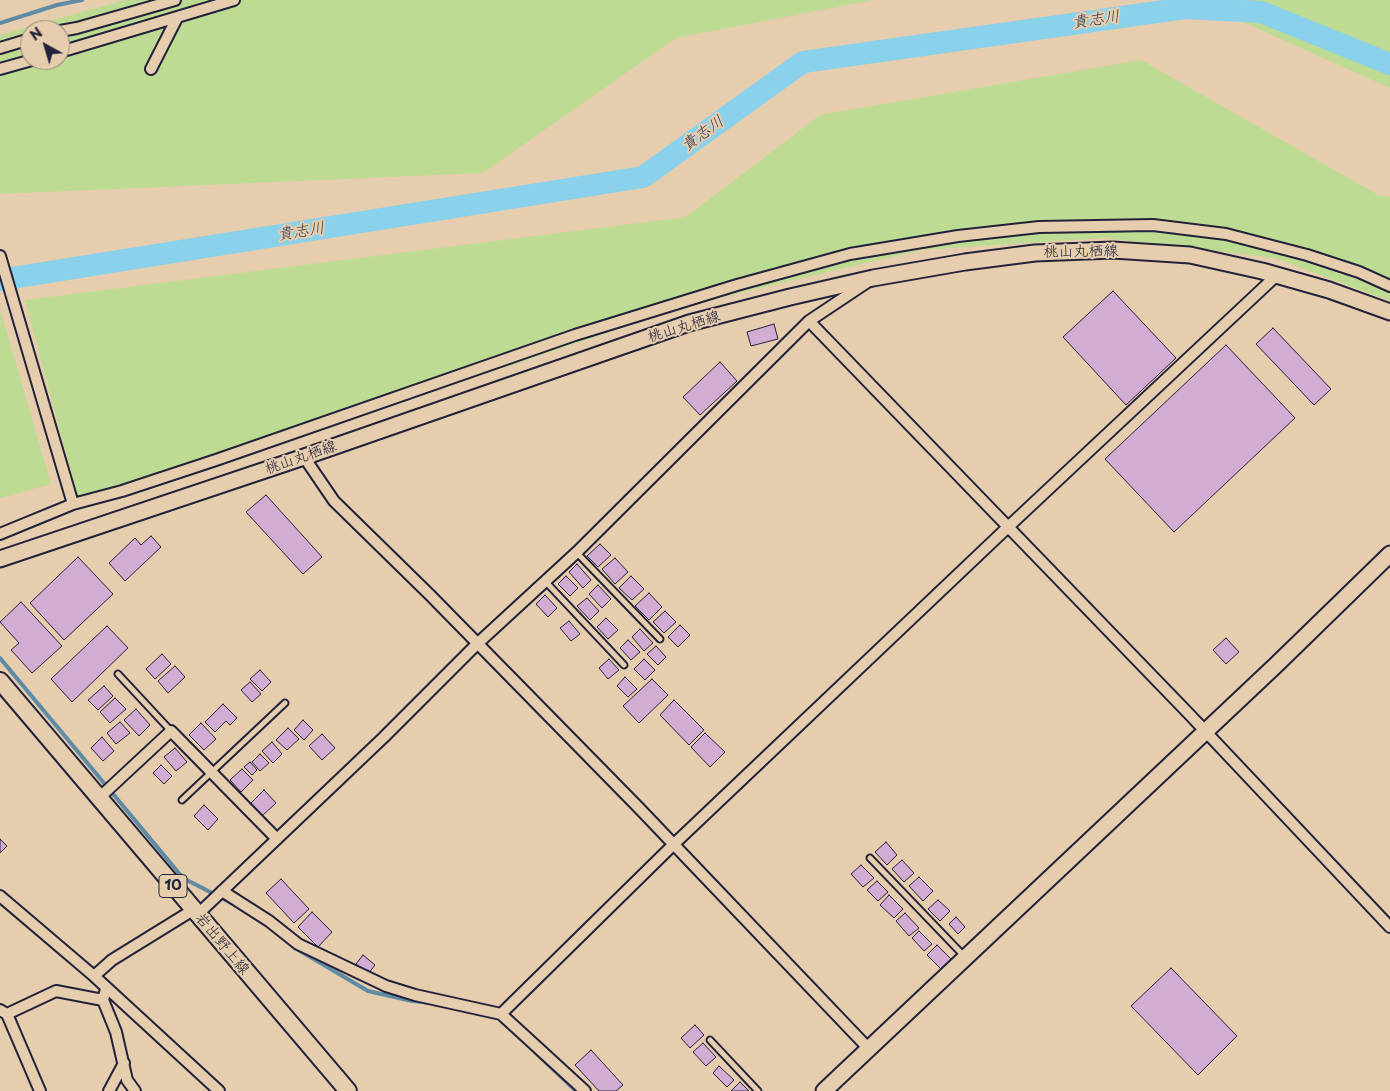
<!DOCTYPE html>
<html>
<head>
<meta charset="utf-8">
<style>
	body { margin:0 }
	#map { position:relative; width:1390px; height:1091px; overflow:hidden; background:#e6cdae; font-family:"Playpen Sans",sans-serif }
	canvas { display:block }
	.north { position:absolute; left:20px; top:20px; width:50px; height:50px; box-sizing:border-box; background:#e6cdae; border:1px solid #988980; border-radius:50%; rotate:321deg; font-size:14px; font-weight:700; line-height:20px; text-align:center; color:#22223b }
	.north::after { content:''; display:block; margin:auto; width:18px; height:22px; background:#22223b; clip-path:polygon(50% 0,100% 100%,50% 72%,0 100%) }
</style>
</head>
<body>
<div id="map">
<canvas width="1390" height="1091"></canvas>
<div class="north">N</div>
</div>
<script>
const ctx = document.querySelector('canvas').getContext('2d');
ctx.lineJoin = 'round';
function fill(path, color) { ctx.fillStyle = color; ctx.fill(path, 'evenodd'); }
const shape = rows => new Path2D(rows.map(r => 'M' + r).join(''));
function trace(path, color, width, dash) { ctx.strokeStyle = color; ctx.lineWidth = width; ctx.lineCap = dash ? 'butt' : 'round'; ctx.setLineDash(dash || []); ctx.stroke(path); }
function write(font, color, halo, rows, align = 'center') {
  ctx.font = font + ' "Playpen Sans","Klee One",sans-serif'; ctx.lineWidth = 4; ctx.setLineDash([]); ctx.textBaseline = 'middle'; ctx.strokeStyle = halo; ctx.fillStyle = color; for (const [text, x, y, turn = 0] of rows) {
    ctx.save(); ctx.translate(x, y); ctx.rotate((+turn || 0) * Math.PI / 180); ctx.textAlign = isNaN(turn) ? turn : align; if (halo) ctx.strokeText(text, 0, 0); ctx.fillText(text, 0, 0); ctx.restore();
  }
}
fill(shape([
	[125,0,873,0,676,38,483,173,0,194,0,35],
	[30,30,60,30,60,60,30,60],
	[1194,0,1390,0,1390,88],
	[1141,60,1378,195,1390,197,1390,301,1275,258,1104,238,921,250,693,304,81,510,25,300,686,217,820,115],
	[0,309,51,484,0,498]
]), '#bedb93');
trace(shape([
	[1185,8,1186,0],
	[0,23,57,5,82,0],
	[0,658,183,878,241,908],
	[287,941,295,948,368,991,412,1001,432,1003],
	[536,1053,576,1091]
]), '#608ba5', 4);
trace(shape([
	[0,280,643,177,803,62,1185,8,1261,12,1390,64]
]), '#8ad1eb', 22);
const building = shape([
	[1113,291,1176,358,1126,405,1063,337,1113,291],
	[774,324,778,339,751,346,747,332,774,324],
	[1273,328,1331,389,1314,405,1256,344,1273,328],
	[1226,345,1295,418,1174,532,1105,459,1226,345],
	[720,362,737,381,700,415,683,397,720,362],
	[266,495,322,557,303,574,246,512,266,495],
	[151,536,161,547,125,581,109,563,135,538,141,545,151,536],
	[600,544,611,555,598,567,587,556,600,544],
	[78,557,113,594,64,640,30,603,78,557],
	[615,558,628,572,615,584,602,569,615,558],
	[577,564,591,580,583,588,569,572,577,564],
	[566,576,578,588,570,596,558,584,566,576],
	[631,576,644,589,632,600,619,588,631,576],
	[598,585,611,599,602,608,589,594,598,585],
	[649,593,662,607,649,620,635,606,649,593],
	[545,595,557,608,548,617,536,604,545,595],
	[587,598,599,611,590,620,577,606,587,598],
	[21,602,62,646,32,673,11,650,19,643,0,622,21,602],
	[665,611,676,622,664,633,653,622,665,611],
	[606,618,618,630,608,639,597,627,606,618],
	[569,621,580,634,571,641,560,628,569,621],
	[680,625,690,635,678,647,668,637,680,625],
	[107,626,128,648,72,702,51,679,107,626],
	[640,629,653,643,644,651,632,637,640,629],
	[1226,638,1239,652,1226,664,1213,650,1226,638],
	[628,640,640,652,631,660,620,648,628,640],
	[656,646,666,657,658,665,647,654,656,646],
	[162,654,171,664,155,679,146,669,162,654],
	[609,659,619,670,608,679,599,668,609,659],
	[644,659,655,670,645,680,634,669,644,659],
	[175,666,185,677,168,693,158,681,175,666],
	[260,670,271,682,262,691,250,679,260,670],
	[625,677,637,689,628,697,617,686,625,677],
	[652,679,668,695,639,723,623,706,652,679],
	[250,682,261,694,252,702,241,690,250,682],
	[104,686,113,696,98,710,88,700,104,686],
	[115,698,126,709,110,723,100,712,115,698],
	[674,700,704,730,689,745,660,715,674,700],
	[223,704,237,718,230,725,226,721,215,732,205,722,223,704],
	[136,709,150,725,139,736,124,720,136,709],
	[303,720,313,730,304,740,294,730,303,720],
	[120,722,130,733,116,744,107,733,120,722],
	[201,723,216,739,204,750,189,735,201,723],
	[288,728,299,739,287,750,276,740,288,728],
	[705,733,725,752,710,767,691,747,705,733],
	[322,734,335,748,322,760,309,746,322,734],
	[102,737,114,751,103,761,91,748,102,737],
	[272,742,282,754,273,763,262,751,272,742],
	[175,748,187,762,176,771,164,757,175,748],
	[260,754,269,763,260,771,252,762,260,754],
	[250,762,257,770,252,775,244,767,250,762],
	[161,765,172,776,164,784,153,773,161,765],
	[242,769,253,780,241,792,230,780,242,769],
	[264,790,276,803,262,816,250,804,264,790],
	[204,805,218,819,208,830,194,816,204,805],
	[0,839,7,846,0,853,0,839],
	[886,842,897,855,887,865,875,852,886,842],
	[902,860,914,873,904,882,892,869,902,860],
	[861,865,874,878,863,887,851,874,861,865],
	[919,877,933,891,923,901,909,886,919,877],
	[281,879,309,909,294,923,266,893,281,879],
	[877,881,888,892,878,901,867,890,877,881],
	[889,895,903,909,894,918,880,905,889,895],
	[938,900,950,911,940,921,928,909,938,900],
	[312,912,332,932,318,947,298,927,312,912],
	[905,913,919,928,909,936,896,921,905,913],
	[956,917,965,927,958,934,949,924,956,917],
	[919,931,932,944,924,951,912,938,919,931],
	[937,945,951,959,941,969,927,955,937,945],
	[363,955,375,965,368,974,356,964,363,955],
	[1171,968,1237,1036,1198,1075,1131,1006,1171,968],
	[695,1025,704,1035,690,1048,681,1038,695,1025],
	[703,1043,716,1057,706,1066,693,1052,703,1043],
	[591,1050,623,1085,616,1091,599,1091,575,1065,591,1050],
	[719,1066,734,1080,727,1087,713,1073,719,1066],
	[740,1082,749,1091,731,1091,740,1082]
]);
fill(building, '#d3acd4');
trace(building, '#22223b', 1);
const lane = shape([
	[577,553,660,639],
	[545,581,624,665],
	[118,674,171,731],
	[182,800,285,703],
	[870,858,965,957],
	[710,1040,758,1091]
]);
const street = shape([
	[60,31,77,28,175,0],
	[0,48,30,39],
	[60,52,234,0],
	[0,69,32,60],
	[151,69,177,18],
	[0,256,73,504],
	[809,321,1190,715,1390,927],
	[304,457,334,501,430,595,639,808,869,1049],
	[0,534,73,504,122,491,216,460,575,335,737,285,850,254,958,236,1039,227,1153,225,1226,234,1307,255,1359,272,1390,286],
	[99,798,171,731,277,839],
	[222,891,269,921,298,944,386,986,415,995,501,1014,585,1091],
	[0,896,94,976,219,1091],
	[197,915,384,737,477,644,577,552,809,321,866,283],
	[94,976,112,960,193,910],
	[106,989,103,1000,116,1032,127,1080,135,1091],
	[0,1010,7,1014,40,1091],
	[7,1014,56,991,103,1000],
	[501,1014,673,845,1008,527,1277,275],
	[109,1091,124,1063]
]);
const secondary = shape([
	[0,559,304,457,689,323,790,297,873,278,965,262,1035,253,1113,250,1190,255,1262,271,1329,290,1390,312],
	[824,1091,1276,665,1390,554]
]);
const primary = shape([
	[0,681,348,1091]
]);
trace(lane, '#22223b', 9);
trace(street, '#22223b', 14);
trace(secondary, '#22223b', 19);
trace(primary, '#22223b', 20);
trace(lane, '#e6cdae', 5);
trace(street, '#e6cdae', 10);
trace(secondary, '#e6cdae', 15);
trace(primary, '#e6cdae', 16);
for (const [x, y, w] of [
	[173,886,28]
]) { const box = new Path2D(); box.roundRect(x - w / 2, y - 11.5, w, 23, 4); ctx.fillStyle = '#e6cdae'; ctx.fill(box); trace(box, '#22223b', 1); }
write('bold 14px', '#22223b', null, [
	["10",173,886]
]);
write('15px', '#22223b', '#e6cdae', [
	["桃山丸栖線",1081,252,-1],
	["桃山丸栖線",684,327,-17],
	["桃山丸栖線",301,458,-19],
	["岩出野上線",222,944,50]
]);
write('italic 16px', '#323c55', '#e6cdae', [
	["貴志川",1096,20,-8],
	["貴志川",703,134,-36],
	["貴志川",301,232,-9]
]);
</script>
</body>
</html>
